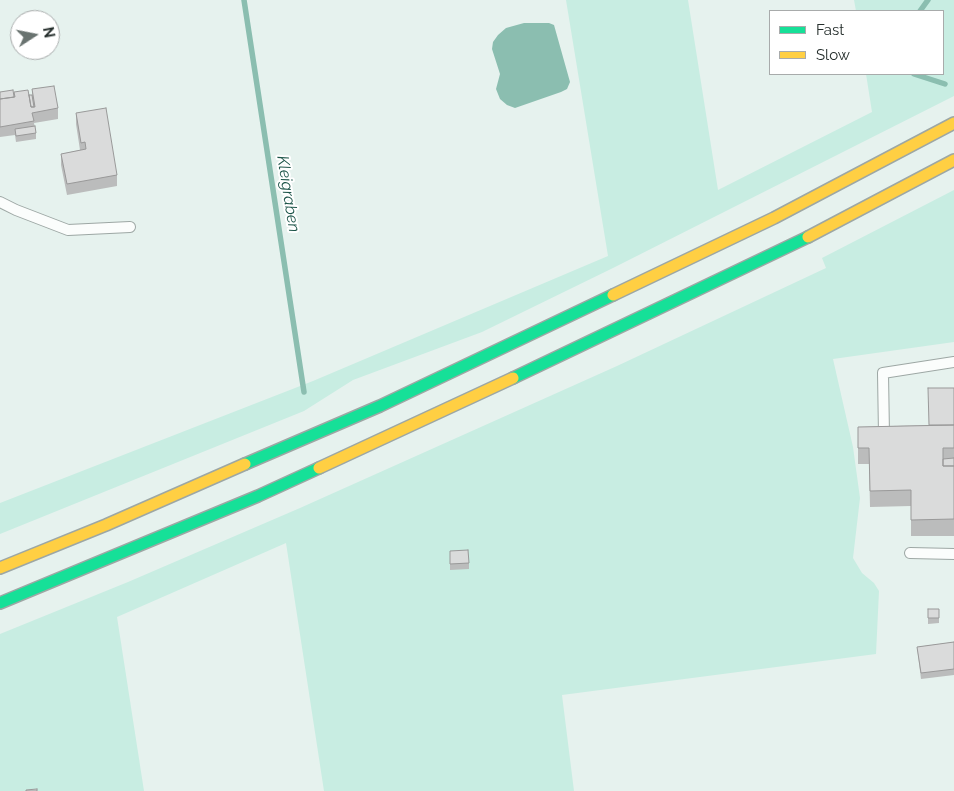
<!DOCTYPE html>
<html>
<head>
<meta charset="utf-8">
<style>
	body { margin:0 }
	#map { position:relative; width:954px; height:791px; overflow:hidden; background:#e6f2ee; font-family:Raleway,sans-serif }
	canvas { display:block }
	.legend { position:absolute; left:769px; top:10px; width:175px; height:65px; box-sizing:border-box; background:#fff; border:1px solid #a8abab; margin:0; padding:6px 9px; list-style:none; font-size:15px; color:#252e2c }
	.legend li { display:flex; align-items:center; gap:10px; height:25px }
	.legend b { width:25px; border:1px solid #a8abab }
	.north { position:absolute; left:10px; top:10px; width:50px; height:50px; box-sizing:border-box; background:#fff; border:1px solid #a8abab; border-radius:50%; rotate:79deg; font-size:14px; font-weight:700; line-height:20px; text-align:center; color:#252e2c }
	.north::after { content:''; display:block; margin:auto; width:18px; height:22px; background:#697370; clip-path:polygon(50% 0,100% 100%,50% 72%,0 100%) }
</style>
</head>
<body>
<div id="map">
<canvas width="954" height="791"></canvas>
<ul class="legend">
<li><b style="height:6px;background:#16e098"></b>Fast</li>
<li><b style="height:6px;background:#ffcf43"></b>Slow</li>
</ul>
<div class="north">N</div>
</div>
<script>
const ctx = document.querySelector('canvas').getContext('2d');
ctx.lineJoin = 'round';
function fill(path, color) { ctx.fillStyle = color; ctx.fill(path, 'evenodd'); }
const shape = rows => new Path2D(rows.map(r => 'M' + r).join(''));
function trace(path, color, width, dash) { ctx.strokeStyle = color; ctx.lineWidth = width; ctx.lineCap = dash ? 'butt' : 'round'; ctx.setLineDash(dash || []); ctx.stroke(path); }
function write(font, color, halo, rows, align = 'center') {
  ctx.font = font + ' Raleway,sans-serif'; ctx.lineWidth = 4; ctx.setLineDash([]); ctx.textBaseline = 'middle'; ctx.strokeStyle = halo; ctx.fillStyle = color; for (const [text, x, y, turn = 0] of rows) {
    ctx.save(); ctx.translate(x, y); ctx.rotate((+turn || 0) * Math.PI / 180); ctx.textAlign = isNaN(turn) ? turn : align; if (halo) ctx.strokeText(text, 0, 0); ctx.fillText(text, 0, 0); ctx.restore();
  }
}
fill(shape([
	[566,0,688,0,718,190,872,112,866,74,943,74,943,11,856,11,854,0,954,0,954,96,613,268,482,332,353,380,304,411,0,534,0,503,313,381,608,256],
	[954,190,954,342,833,359,853,447,860,498,853,558,862,573,874,583,879,591,876,654,562,695,574,791,324,791,286,543,117,617,144,791,0,791,0,634,128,582,300,508,617,366,826,268,822,258]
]), '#c8ede2');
fill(shape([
	[524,23,549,23,554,25,570,82,567,89,561,92,515,108,507,105,500,99,496,89,500,74,492,49,493,42,498,35,506,28]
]), '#8bbeb0');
trace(shape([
	[244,0,304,392],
	[920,11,928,0],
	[914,74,945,84]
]), '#8bbeb0', 5.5);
const lane = shape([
	[0,202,16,210,68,230,130,227],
	[884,435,883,373,954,362],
	[910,553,954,554]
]);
const fast = shape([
	[513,378,808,237],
	[245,464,380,406,613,295],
	[0,603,258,496,319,468]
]);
const slow = shape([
	[808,237,954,160],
	[613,295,774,218,954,123],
	[319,468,513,378],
	[0,568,106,525,245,464]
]);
trace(lane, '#9da7a4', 12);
trace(fast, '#9da7a4', 14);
trace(slow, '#9da7a4', 14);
trace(lane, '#fbfdfc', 10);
trace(fast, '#16e098', 11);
trace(slow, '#ffcf43', 11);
fill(shape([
	[32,89,58,108,58,119,34,123,36,133,36,139,16,142,15,135,0,137,0,92,14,97,14,92,29,95,32,95],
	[76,113,117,175,117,186,67,195,61,165,61,154,80,150,76,124],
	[954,388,954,536,911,536,911,506,870,507,869,464,858,464,858,427,929,425],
	[450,551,469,563,469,569,450,570],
	[928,609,939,609,939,623,928,624],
	[954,642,954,675,921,679,917,647]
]), '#bbbcbc');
const building = shape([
	[54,86,58,108,32,113,34,121,0,127,0,99,15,97,14,92,28,90,31,107,35,107,32,89,54,86],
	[13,90,14,97,0,99,0,92,13,90],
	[29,95,32,95,34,107,31,107,29,95],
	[106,108,117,175,67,184,61,154,86,149,85,142,81,143,76,113,106,108],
	[35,126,36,133,16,136,15,129,35,126],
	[928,388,954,388,954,425,929,425,928,388],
	[954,425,954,448,943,448,943,466,954,466,954,519,911,520,911,490,870,491,869,448,858,448,858,427,954,425],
	[954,458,954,466,943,466,943,459,954,458],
	[468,550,469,563,450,564,450,551,468,550],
	[928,609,939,609,939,618,928,618,928,609],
	[954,642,954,669,921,673,917,647,954,642],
	[37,789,37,791,26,791,26,790,37,789]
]);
fill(building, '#dadbdb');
trace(building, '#999', 1);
write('italic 16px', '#1c5448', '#fff', [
	["Kleigraben",288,194,81]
]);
</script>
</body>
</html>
